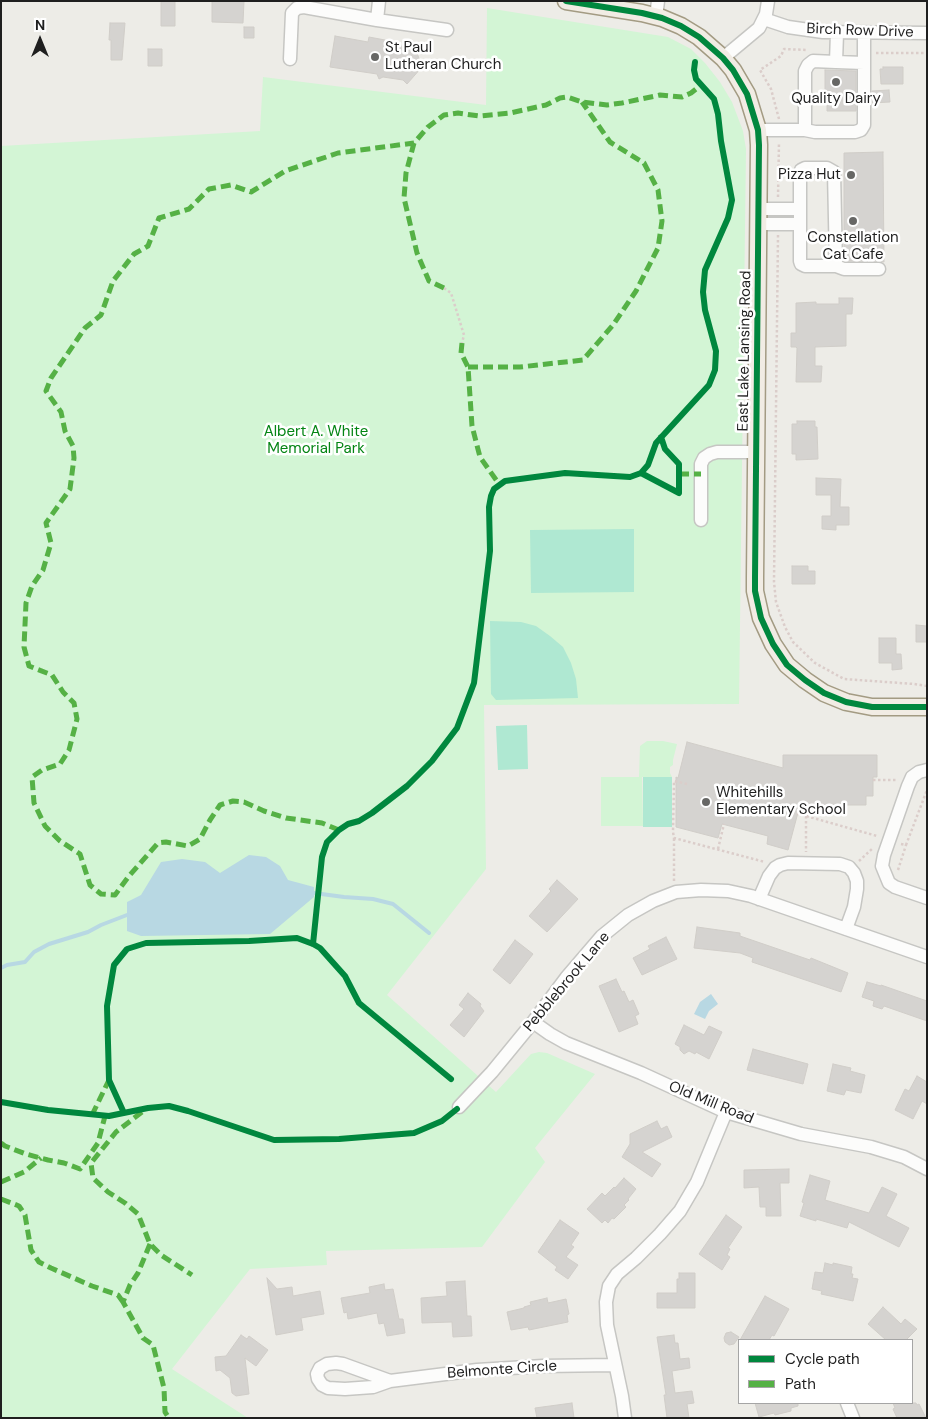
<!DOCTYPE html>
<html>
<head>
<meta charset="utf-8">
<style>
	body { margin:0 }
	#map { position:relative; width:928px; height:1419px; overflow:hidden; background:#edece7; font-family:"DM Sans",sans-serif }
	canvas { display:block }
	.frame { position:absolute; inset:0; border:2px solid #1f1f1f; pointer-events:none }
	.legend { position:absolute; left:738px; top:1339px; width:175px; height:65px; box-sizing:border-box; background:#fff; border:1px solid #a5a5a5; margin:0; padding:6px 9px; list-style:none; font-size:15px; color:#1f1f1f }
	.legend li { display:flex; align-items:center; gap:10px; height:25px }
	.legend b { width:25px; border:1px solid #a5a5a5 }
	.north { position:absolute; left:15px; top:15px; width:50px; height:50px; -webkit-text-stroke:4px #fff; paint-order:stroke; rotate:0deg; font-size:14px; font-weight:700; line-height:20px; text-align:center; color:#1f1f1f }
	.north::after { content:''; display:block; margin:auto; width:18px; height:22px; background:#1f1f1f; clip-path:polygon(50% 0,100% 100%,50% 72%,0 100%) }
</style>
</head>
<body>
<div id="map">
<canvas width="928" height="1419"></canvas>
<div class="frame"></div>
<ul class="legend">
<li><b style="height:6px;background:#00873e"></b>Cycle path</li>
<li><b style="height:6px;background:#55b145"></b>Path</li>
</ul>
<div class="north">N</div>
</div>
<script>
const ctx = document.querySelector('canvas').getContext('2d');
ctx.lineJoin = 'round';
function fill(path, color) { ctx.fillStyle = color; ctx.fill(path, 'evenodd'); }
const shape = rows => new Path2D(rows.map(r => 'M' + r).join(''));
function trace(path, color, width, dash) { ctx.strokeStyle = color; ctx.lineWidth = width; ctx.lineCap = dash ? 'butt' : 'round'; ctx.setLineDash(dash || []); ctx.stroke(path); }
function write(font, color, halo, rows, align = 'center') {
  ctx.font = font + ' "DM Sans",sans-serif'; ctx.lineWidth = 5; ctx.setLineDash([]); ctx.textBaseline = 'middle'; ctx.strokeStyle = halo; ctx.fillStyle = color; for (const [text, x, y, turn = 0] of rows) {
    ctx.save(); ctx.translate(x, y); ctx.rotate((+turn || 0) * Math.PI / 180); ctx.textAlign = isNaN(turn) ? turn : align; if (halo) ctx.strokeText(text, 0, 0); ctx.fillText(text, 0, 0); ctx.restore();
  }
}
fill(shape([
	[487,8,668,37,691,49,705,63,720,82,732,102,743,131,746,149,739,704,484,705,486,869,387,995,496,1092,531,1054,539,1052,547,1053,595,1074,535,1148,545,1162,482,1247,326,1251,327,1265,250,1269,172,1369,248,1418,1,1418,1,146,260,131,263,77,486,105],
	[647,741,663,741,677,744,673,760,673,765,670,767,670,773,672,777,642,777,643,826,601,826,601,777,639,777,640,746]
]), '#d3f5d5');
fill(shape([
	[634,529,634,592,531,593,530,530],
	[490,621,521,622,536,626,550,636,563,647,571,663,576,679,578,698,496,700,491,694],
	[527,725,528,769,498,770,496,726],
	[643,777,672,777,672,827,643,827]
]), '#afe8d2');
fill(shape([
	[249,855,266,857,280,866,288,880,314,887,314,897,270,934,141,936,127,931,127,902,141,895,161,862,182,859,205,862,220,873],
	[711,994,718,1004,709,1011,705,1019,694,1014,700,1002]
]), '#b8d8e3');
trace(shape([
	[314,893,344,897,373,899,393,904,429,933],
	[1,968,7,965,25,962,34,952,49,944,88,932,101,925,127,915]
]), '#b8d8e3', 4);
const building = shape([
	[161,1,175,1,175,26,161,26,161,1],
	[212,1,244,1,243,23,212,22,212,1],
	[110,23,125,23,122,60,111,60,111,40,109,40,110,23],
	[244,27,254,27,254,38,244,38,244,27],
	[335,36,368,42,369,37,385,40,389,43,415,47,422,67,407,84,403,80,383,77,379,79,377,74,330,67,335,36],
	[148,49,162,49,162,66,148,66,148,49],
	[883,67,903,67,903,84,881,84,880,69,883,69,883,67],
	[825,70,856,71,856,111,827,111,827,99,825,99,825,70],
	[889,90,890,102,872,103,872,91,889,90],
	[883,152,884,262,879,261,845,261,844,260,844,153,883,152],
	[839,298,853,298,852,314,846,314,846,346,815,347,815,366,822,366,821,382,796,382,797,348,796,347,791,347,791,333,796,333,796,303,816,302,816,304,839,304,839,298],
	[797,421,815,421,815,427,817,427,818,459,796,460,796,454,792,454,792,424,797,424,797,421],
	[816,478,841,479,840,507,849,507,849,525,836,525,836,530,822,529,822,516,831,516,831,495,816,495,816,478],
	[792,566,808,566,808,571,815,571,815,584,792,584,792,566],
	[916,625,927,626,927,642,916,642,916,625],
	[879,638,896,638,896,654,901,654,902,669,892,670,892,663,879,663,879,638],
	[687,742,783,768,783,755,877,755,877,777,873,777,873,796,866,796,866,805,800,805,788,850,767,844,768,836,722,824,718,838,676,827,676,777,678,778,687,742],
	[557,880,578,899,547,932,529,916,551,891,549,889,557,880],
	[697,927,740,933,740,936,810,960,811,958,848,973,841,992,752,962,753,958,740,953,694,948,697,927],
	[666,937,677,959,642,975,633,958,650,949,648,946,666,937],
	[515,940,533,954,510,984,493,970,515,940],
	[616,979,622,992,624,991,629,1002,633,1000,639,1014,635,1016,638,1024,619,1032,599,986,616,979],
	[867,982,881,986,881,985,927,1001,927,1021,884,1006,882,1009,873,1006,874,1001,862,997,867,982],
	[468,993,481,1004,480,1006,484,1011,464,1037,450,1025,464,1009,459,1005,468,993],
	[684,1025,704,1035,709,1026,722,1032,709,1059,696,1052,695,1054,689,1051,684,1054,680,1050,680,1047,675,1044,684,1025],
	[753,1049,808,1064,803,1084,747,1070,753,1049],
	[833,1064,851,1068,850,1071,865,1075,861,1093,846,1090,844,1095,827,1091,833,1064],
	[917,1076,927,1082,927,1104,922,1101,913,1119,895,1110,905,1089,909,1091,917,1076],
	[657,1121,661,1129,667,1126,672,1137,642,1152,661,1164,652,1177,622,1157,630,1144,630,1134,657,1121],
	[789,1169,789,1183,780,1183,781,1216,766,1216,766,1207,760,1207,759,1187,744,1188,744,1170,789,1169],
	[810,1175,830,1181,825,1200,869,1213,882,1187,897,1194,886,1216,909,1228,899,1247,849,1222,847,1228,816,1219,816,1221,800,1216,804,1203,802,1202,810,1175],
	[624,1178,636,1189,628,1199,629,1200,624,1205,626,1207,614,1219,612,1218,608,1223,605,1220,602,1223,587,1209,602,1193,605,1196,614,1187,615,1188,624,1178],
	[726,1215,742,1227,728,1248,730,1249,727,1255,730,1257,722,1270,699,1254,726,1215],
	[560,1220,579,1233,571,1245,574,1247,566,1257,578,1265,568,1279,555,1270,557,1267,538,1252,560,1220],
	[825,1263,833,1265,833,1263,852,1267,851,1274,853,1274,852,1278,858,1279,853,1301,821,1294,822,1291,812,1289,815,1272,823,1273,825,1263],
	[679,1273,695,1273,695,1308,657,1308,657,1293,677,1293,677,1279,679,1279,679,1273],
	[267,1278,277,1289,292,1287,293,1296,320,1291,324,1314,301,1318,303,1330,276,1335,267,1278],
	[465,1281,467,1316,471,1316,472,1336,453,1337,452,1322,422,1323,421,1298,447,1296,446,1282,465,1281],
	[384,1284,385,1290,393,1289,399,1319,403,1319,405,1333,387,1336,384,1323,379,1324,377,1313,348,1319,347,1312,344,1313,341,1298,370,1293,369,1287,384,1284],
	[765,1296,789,1309,774,1336,772,1335,769,1340,740,1340,765,1296],
	[547,1298,548,1303,566,1299,569,1314,567,1315,568,1322,529,1330,528,1327,511,1330,507,1312,524,1308,524,1307,531,1305,530,1302,547,1298],
	[883,1307,901,1324,905,1319,917,1329,906,1340,886,1340,868,1324,883,1307],
	[731,1332,739,1337,734,1344,729,1345,725,1342,724,1338,726,1333,731,1332],
	[241,1335,247,1339,249,1336,268,1350,256,1366,245,1358,249,1394,236,1396,232,1393,230,1378,220,1370,216,1371,215,1357,226,1356,241,1335],
	[674,1335,675,1343,678,1343,680,1359,689,1358,690,1368,672,1371,675,1393,692,1391,694,1403,687,1404,689,1418,667,1418,664,1395,666,1395,657,1337,674,1335],
	[572,1403,574,1418,537,1418,535,1408,572,1403],
	[755,1403,798,1403,798,1406,791,1408,791,1411,775,1415,774,1413,759,1417,755,1403],
	[893,1403,916,1403,917,1405,919,1404,926,1418,897,1418,893,1409,895,1408,893,1403]
]);
fill(building, '#d5d3d0');
trace(building, '#d0cdc8', 1);
const minor = shape([
	[656,17,658,1],
	[764,19,788,27,823,32,927,33],
	[377,20,379,1],
	[723,58,759,28,766,14,768,1],
	[290,59,292,13,297,8,304,7,377,20,447,30],
	[836,62,864,63,864,33],
	[758,130,805,130,805,71,808,65,813,61,836,62,837,33],
	[805,130,815,132,855,132,861,130,864,125,864,63],
	[758,209,800,209],
	[758,224,800,224],
	[836,266,834,172,827,168,805,168,801,170,800,174,800,261,801,264,805,266,836,266,844,269,879,269],
	[701,520,701,464,704,458,710,454,717,452,756,452],
	[927,770,919,772,912,777,908,786,884,855,882,866,889,883,895,887,927,898],
	[759,899,769,876,775,868,780,865,788,863,840,864,849,867,854,873,857,881,857,889,854,907,846,929],
	[533,1022,550,1034,566,1043,641,1073,726,1112,801,1134,871,1147,904,1157,927,1169],
	[459,1107,492,1072,533,1022,566,978,602,936,628,915,653,901,676,892,701,890,728,891,751,896,927,957],
	[390,1381,343,1364,336,1363,327,1364,320,1368,317,1374,318,1379,322,1385,328,1388,345,1389,373,1387,390,1381,477,1370,543,1366,614,1365],
	[847,1403,853,1418],
	[625,1418,622,1396,607,1325,606,1302,609,1286,617,1274,636,1258,660,1234,680,1211,697,1182,726,1112]
]);
const major = shape([
	[566,1,642,13,662,18,681,26,699,37,723,58,733,70,747,94,758,130,759,145,755,577,755,591,761,618,773,644,787,665,805,680,824,693,846,702,872,707,927,707]
]);
trace(minor, '#c6c6c3', 15);
trace(major, '#a39b83', 19);
trace(shape([
	[876,53,927,53],
	[779,119,771,89,760,70,781,56,784,49,808,50],
	[778,197,779,142],
	[778,235,774,582,776,602,785,627,793,642,815,663,844,679,914,684,927,686],
	[444,288,451,293,464,335,462,343],
	[873,780,898,780],
	[687,784,674,781,673,832,674,838,765,862],
	[792,812,877,836],
	[806,816,806,852],
	[901,844,906,845,927,790],
	[718,849,724,824],
	[859,861,873,848],
	[898,870,906,845],
	[674,881,674,838]
]), '#dbcdca', 2.5, [2.5, 2.5]);
trace(minor, '#fcfcfb', 12);
trace(major, '#f1ece4', 16);
trace(shape([
	[444,288,429,281,417,253,404,198,406,173,414,143,428,127,444,115,458,113,479,116,510,113,546,105,560,98,567,97,582,102,607,105,622,103,660,95,682,97,691,93,701,85],
	[462,343,461,353,468,367,472,426,480,457,499,484],
	[468,367,520,367,583,360,613,325,636,291,658,248,662,221,658,190,644,163,610,142,582,102],
	[679,474,701,474],
	[339,830,322,823,286,818,264,811,244,802,233,801,220,805,210,820,200,839,188,846,166,842,158,843,129,876,115,895,101,894,90,885,80,854,60,841,45,826,34,803,32,777,42,770,60,764,69,750,77,719,74,703,63,692,52,675,29,666,24,647,26,603,32,586,43,570,51,543,46,523,70,489,74,458,73,446,65,431,61,412,46,391,51,378,85,328,101,315,113,281,134,254,148,246,159,218,189,209,209,189,231,185,251,192,285,171,338,153,414,143],
	[142,1112,116,1132,91,1163,93,1178,108,1192,125,1203,138,1214,150,1244,161,1255,192,1275],
	[92,1115,109,1080],
	[1,1143,5,1146,26,1154,48,1160,64,1163,80,1169,98,1143,105,1116],
	[1,1182,24,1172,41,1158],
	[1,1199,19,1206,25,1215,31,1250,39,1262,51,1268,92,1286,118,1295,123,1302],
	[150,1244,138,1273,130,1285,123,1302,143,1338,153,1345,164,1388,165,1412,169,1418]
]), '#55b145', 5, [10, 5]);
trace(shape([
	[566,1,642,13,662,18,681,26,699,37,723,58,733,70,747,94,758,130,759,145,755,577,755,591,761,618,773,644,787,665,805,680,824,693,846,702,872,707,927,707],
	[641,473,679,493,679,464,665,449,661,437],
	[313,944,322,857,327,842,339,830,348,824,359,821,372,813,407,786,432,761,457,728,474,683,490,551,489,507,491,496,494,489,505,481,565,473,630,477,641,473,648,465,656,443,709,385,715,370,716,351,705,310,703,292,705,270,728,218,732,200,721,141,718,114,714,99,696,79,694,70,695,62],
	[1,1102,48,1110,109,1116,148,1108,169,1106,188,1111,274,1140,339,1139,414,1133,442,1121,457,1109],
	[124,1113,109,1080,107,1006,114,965,127,949,146,943,249,941,297,938,313,944,320,948,345,976,359,1003,451,1079]
]), '#00873e', 6);
for (const [x, y, r, color] of [
	[375,57,5,"#676765"],
	[836,82,5,"#676765"],
	[851,175,5,"#676765"],
	[853,221,5,"#676765"],
	[706,802,5,"#676765"]
]) { const dot = new Path2D(); dot.arc(x, y, r, 0, 2 * Math.PI); ctx.fillStyle = color; ctx.fill(dot); trace(dot, '#fff', 2); }
write('15px', '#1f1f1f', '#fff', [
	["Birch Row Drive",860,31,2],
	["East Lake Lansing Road",745,351,-89],
	["Pebblebrook Lane",567,982,-50],
	["Old Mill Road",711,1103,22],
	["Belmonte Circle",502,1370,-4]
]);
write('15px', '#1f1f1f', '#fff', [
	["St Paul",385,48],
	["Lutheran Church",385,65],
	["Quality Dairy",836,99,"center"],
	["Pizza Hut",841,175,"right"],
	["Constellation",853,238,"center"],
	["Cat Cafe",853,255,"center"],
	["Whitehills",716,793],
	["Elementary School",716,810]
], 'left');
write('15px', '#048514', '#fff', [
	["Albert A. White",316,432],
	["Memorial Park",316,449]
]);
</script>
</body>
</html>
